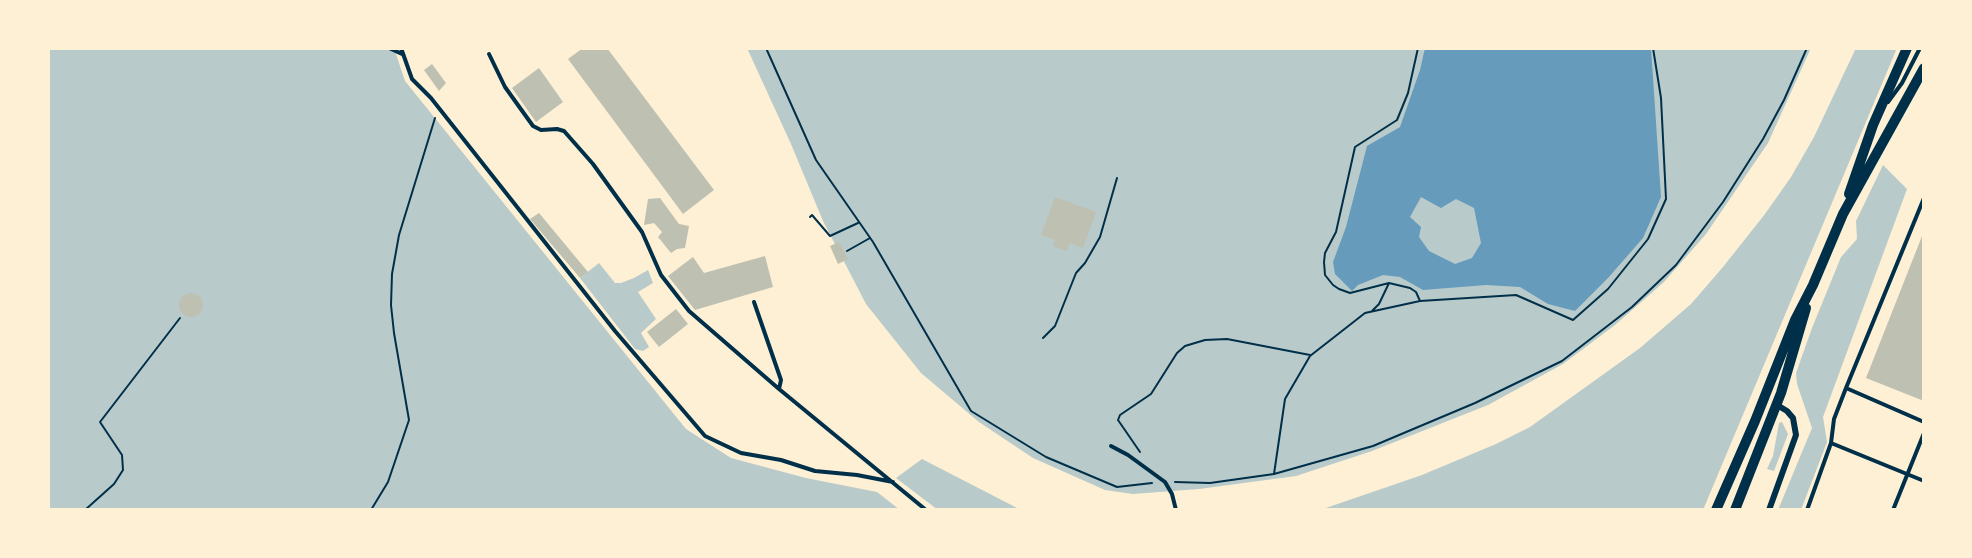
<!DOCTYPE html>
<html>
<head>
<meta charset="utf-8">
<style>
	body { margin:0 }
	#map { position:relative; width:1972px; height:558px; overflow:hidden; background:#fdf0d5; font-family:Poppins,sans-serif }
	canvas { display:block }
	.frame { position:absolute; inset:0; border:50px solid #fdf0d5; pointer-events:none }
</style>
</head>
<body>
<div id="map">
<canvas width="1972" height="558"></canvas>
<div class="frame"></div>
</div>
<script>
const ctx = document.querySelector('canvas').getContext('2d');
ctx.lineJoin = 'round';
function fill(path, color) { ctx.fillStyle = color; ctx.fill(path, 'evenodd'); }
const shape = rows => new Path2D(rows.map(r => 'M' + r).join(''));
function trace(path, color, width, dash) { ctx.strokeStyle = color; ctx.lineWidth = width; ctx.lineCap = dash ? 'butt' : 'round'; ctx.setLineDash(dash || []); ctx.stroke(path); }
fill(shape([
	[48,48,394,48,405,81,686,429,731,458,806,478,877,492,900,510,48,510],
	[747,48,1811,48,1768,143,1706,234,1664,282,1615,325,1563,364,1488,405,1372,451,1296,476,1199,489,1133,494,1105,490,1033,458,979,422,921,373,866,304,823,221,791,144],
	[1856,48,1897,48,1703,510,1320,510,1422,475,1496,444,1530,427,1640,348,1691,304,1723,267,1765,214,1791,177,1814,137],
	[1883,165,1907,189,1823,417,1827,442,1801,510,1778,510,1812,428,1797,384,1796,373,1812,328,1841,257,1857,239,1856,221],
	[599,263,615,283,621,283,634,278,648,270,653,283,638,292,656,319,641,333,649,347,643,351,635,349,580,278],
	[1782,422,1788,434,1774,471,1767,469,1773,456,1779,423],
	[922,459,1021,510,938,510,896,478]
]), '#b9caca');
fill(shape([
	[1425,48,1651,48,1661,197,1643,238,1608,278,1575,311,1548,304,1520,287,1486,285,1423,290,1400,277,1383,275,1358,285,1352,291,1335,274,1333,262,1346,227,1367,146,1400,127,1420,70],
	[1421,197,1441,208,1456,199,1474,208,1481,243,1472,258,1455,264,1429,251,1419,237,1421,227,1410,217]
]), '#669bbc');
fill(shape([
	[583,48,607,48,714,190,683,214,568,59],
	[432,64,446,83,439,91,424,70],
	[539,68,563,102,536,122,512,88],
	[1055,197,1096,212,1083,248,1070,243,1067,251,1053,246,1055,240,1041,235],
	[660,198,679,224,689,226,685,248,677,249,671,253,658,237,662,232,654,223,644,225,648,199],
	[539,213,588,272,580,278,530,219],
	[1924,231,1924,401,1866,378],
	[839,242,848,259,838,264,830,246],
	[765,256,773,287,695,310,668,276,693,257,704,273],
	'179 305a12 12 0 1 1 24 0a12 12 0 1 1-24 0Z',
	[676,309,688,324,659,347,647,332]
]), '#bec0b2');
trace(shape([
	[766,48,816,160,873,242,971,411,1046,457,1117,487,1152,483],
	[1418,48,1408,93,1397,120,1355,147,1336,232,1325,253,1324,262,1325,275,1333,285,1339,289,1350,293,1389,283,1410,288,1416,292,1420,301],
	[810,217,812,215,830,236,858,223],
	[847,251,870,238],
	[1372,311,1379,304,1389,283],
	[1043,338,1055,326,1076,273,1085,263,1100,237,1117,178],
	[1140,452,1118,420,1120,415,1151,394,1177,353,1185,346,1205,340,1227,339,1310,355],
	[1274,474,1285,399,1310,356,1365,313,1420,301,1516,295,1573,320,1608,289,1648,239,1666,199,1661,98,1653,48],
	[1175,482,1210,483,1274,474,1373,446,1475,403,1562,361,1632,307,1676,265,1723,202,1763,139,1784,100,1807,48],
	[85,510,114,484,123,470,122,455,100,422,180,318],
	[371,510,388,482,409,420,394,333,391,305,392,274,399,235,435,118]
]), '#003049', 2);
trace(shape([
	[389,48,402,54],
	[401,48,412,79,431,98,615,331,705,436,741,453,781,460,815,471,857,475,893,482],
	[489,54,505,87,533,126,541,130,557,129,564,131,593,164,642,232,661,275,689,311,779,389,926,510],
	[1888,102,1902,83,1920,48],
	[1924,198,1846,388,1924,422],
	[754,302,781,380,779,389],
	[1831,443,1924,481],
	[1111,446,1128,455,1165,482,1172,494,1176,510],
	[1807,510,1831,443,1834,419,1846,388],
	[1893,510,1924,433]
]), '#003049', 4);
trace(shape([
	[1769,510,1796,435,1793,418,1787,411,1777,405]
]), '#003049', 6);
trace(shape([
	[1849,194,1873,125,1907,48],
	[1716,510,1755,421,1795,320,1813,285,1843,214,1924,68],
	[1735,510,1781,393,1806,308]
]), '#003049', 10);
</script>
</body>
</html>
